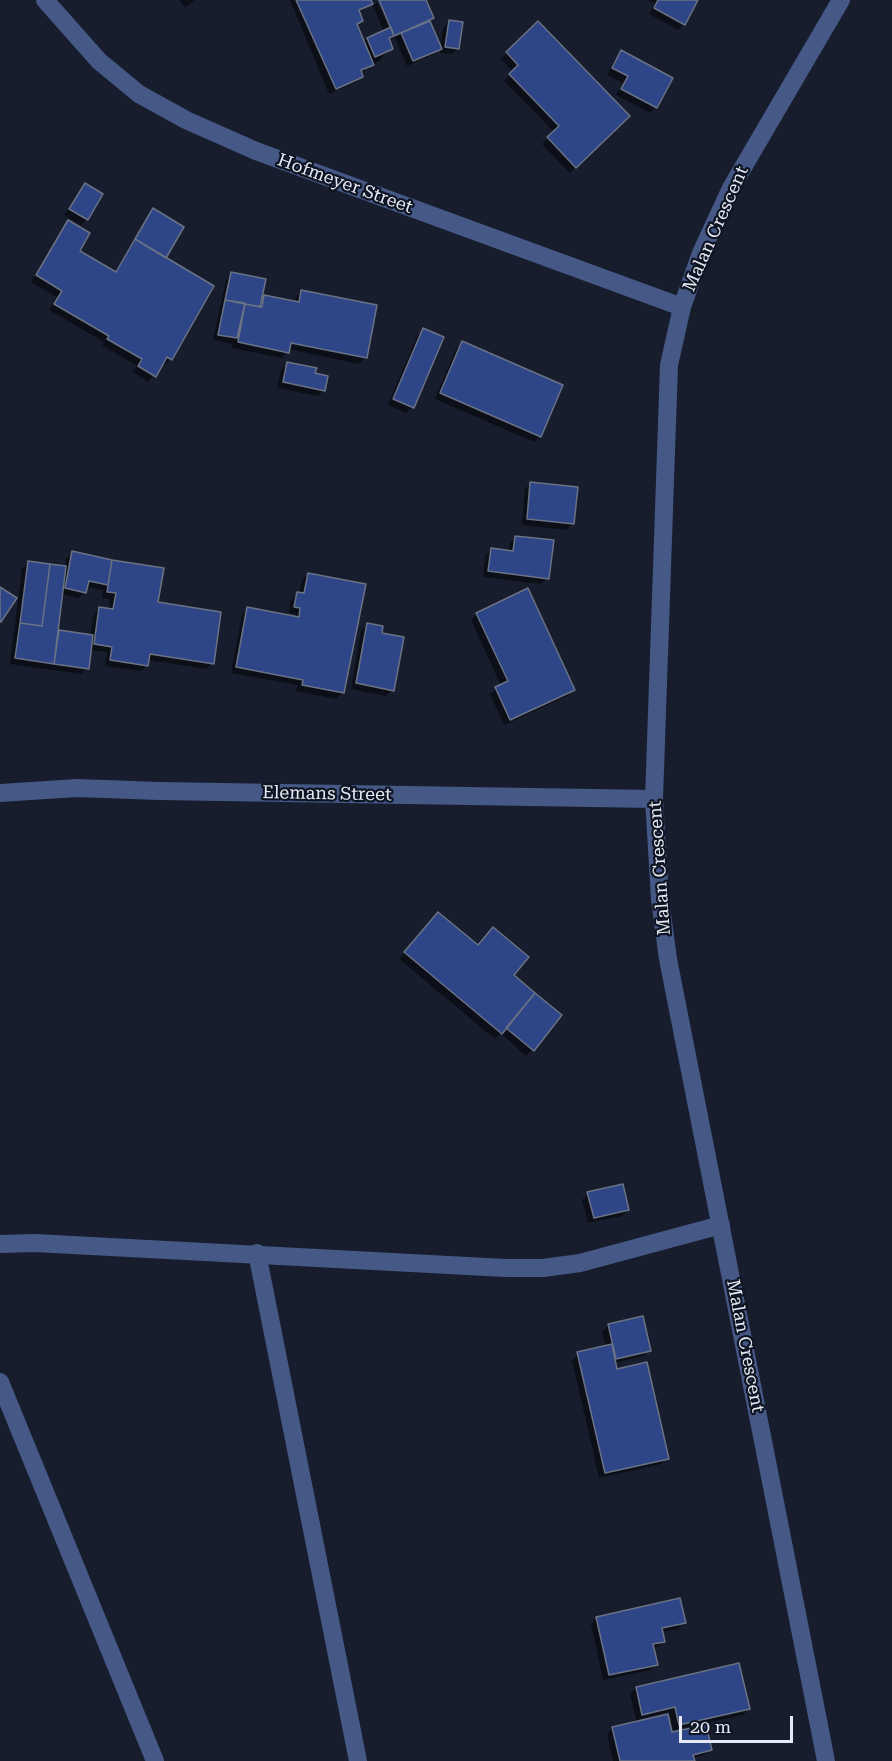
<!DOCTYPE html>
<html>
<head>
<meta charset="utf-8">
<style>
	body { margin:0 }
	#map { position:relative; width:892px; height:1761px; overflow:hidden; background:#171d2c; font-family:"Roboto Serif",serif }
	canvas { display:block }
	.scale { position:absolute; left:679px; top:1716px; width:114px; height:27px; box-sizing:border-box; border:3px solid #e5e9f4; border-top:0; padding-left:8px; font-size:18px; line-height:21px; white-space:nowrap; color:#e5e9f4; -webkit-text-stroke:4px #0e1422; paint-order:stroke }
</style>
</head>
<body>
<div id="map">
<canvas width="892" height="1761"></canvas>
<div class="scale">20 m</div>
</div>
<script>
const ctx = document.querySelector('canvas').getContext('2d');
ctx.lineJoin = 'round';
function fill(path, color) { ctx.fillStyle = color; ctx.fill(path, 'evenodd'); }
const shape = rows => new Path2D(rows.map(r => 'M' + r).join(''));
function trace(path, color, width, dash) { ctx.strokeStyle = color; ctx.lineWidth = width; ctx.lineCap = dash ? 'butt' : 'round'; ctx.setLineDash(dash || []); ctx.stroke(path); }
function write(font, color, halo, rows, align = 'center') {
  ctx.font = font + ' "Roboto Serif",serif'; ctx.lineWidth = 4.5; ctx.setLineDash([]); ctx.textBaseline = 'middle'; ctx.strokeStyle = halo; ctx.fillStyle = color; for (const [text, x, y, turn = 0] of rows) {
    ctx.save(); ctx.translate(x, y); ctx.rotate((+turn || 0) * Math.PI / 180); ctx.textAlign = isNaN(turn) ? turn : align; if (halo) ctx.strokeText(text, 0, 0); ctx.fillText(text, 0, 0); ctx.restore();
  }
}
fill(shape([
	[179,0,195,0,185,8],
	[290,0,369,0,371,4,359,13,362,20,356,26,363,43,368,39,384,32,373,6,377,2,376,0,390,29,393,29,381,0,425,0,433,18,429,22,440,48,434,54,407,66,395,38,388,41,391,48,379,61,360,73,362,76,356,82,329,94],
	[647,0,697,0,684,24,678,30,649,14,655,4],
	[449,22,458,48,452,54,440,53,443,28],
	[538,23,628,116,570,173,542,144,554,132,504,81,513,72,501,59],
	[622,52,656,107,650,113,616,95,623,83,607,75,616,58],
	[85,185,87,219,81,225,64,215,79,191],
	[154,210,164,258,171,359,165,365,162,363,148,382,133,372,137,366,102,345,104,342,49,310,57,297,31,282,63,228,69,222,77,252,115,273,148,216],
	[232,274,261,296,295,303,296,297,302,291,365,357,359,364,288,349,282,358,232,348,233,344,213,340,226,280],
	[260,301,263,302,263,309,259,308],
	[424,330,412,407,406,413,388,405,417,336],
	[462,343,540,436,534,442,435,399,456,349],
	[287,364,313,374,324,390,318,396,277,388,281,370],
	[531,483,572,524,566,530,522,525,525,489],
	[516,537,547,578,541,584,483,577,485,556,491,550,509,552,510,543],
	[72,553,112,562,162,569,157,603,212,663,206,669,148,660,147,665,141,671,105,666,107,652,90,650,87,668,81,674,10,664,22,569,28,563,65,567,66,559],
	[86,587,103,590,102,598,110,599,109,610,100,608,94,614,90,636,56,630,61,594,79,598,85,592],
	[308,574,342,693,336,699,296,691,298,685,231,673,242,615,248,609,295,617,295,613,289,613,291,600,299,594,302,580],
	[477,614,573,690,567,696,504,725,490,694,501,686,471,620],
	[367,625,380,634,392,690,386,696,351,689,361,631],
	[432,920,512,975,532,1050,526,1056,500,1033,495,1039,399,959],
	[588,1194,628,1210,622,1216,588,1223,582,1200],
	[608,1326,649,1350,643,1356,614,1363,616,1371,667,1458,661,1464,599,1478,572,1360,578,1354,606,1347,602,1332],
	[597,1618,684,1622,678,1629,661,1632,664,1641,658,1647,652,1648,656,1664,650,1670,603,1680,591,1624],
	[636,1688,749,1709,743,1715,673,1730,669,1712,636,1720,630,1694],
	[613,1728,671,1734,710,1749,704,1755,693,1758,693,1761,613,1761,607,1734]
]), '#0007');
const building = shape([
	[296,0,371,0,373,4,359,10,363,21,357,24,374,65,361,70,363,77,336,89,296,0],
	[379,0,426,0,434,18,394,36,379,0],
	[658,0,698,0,685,25,654,8,658,0],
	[449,20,463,22,459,49,445,47,449,20],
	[430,21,442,49,413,61,401,33,430,21],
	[538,21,630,116,576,168,547,137,559,126,509,74,518,65,506,52,538,21],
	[391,27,394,36,389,38,393,49,375,57,367,38,391,27],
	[621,50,673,78,657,108,621,89,628,76,612,68,621,50],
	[85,183,103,194,88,220,69,209,85,183],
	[153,208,184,227,166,258,135,239,153,208],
	[68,220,90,233,80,251,116,272,135,239,214,286,172,360,167,357,156,377,138,366,142,359,107,339,109,336,54,304,62,291,36,275,68,220],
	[231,272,266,279,260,307,225,300,231,272],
	[301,290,377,305,367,358,291,343,289,353,238,342,245,304,262,307,264,295,299,302,301,290],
	[225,300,245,303,237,338,218,335,225,300],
	[423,328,444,337,414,408,393,399,423,328],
	[462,341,563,385,541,437,440,393,462,341],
	[287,362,317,368,315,373,328,376,325,391,283,382,287,362],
	[530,482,578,487,574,524,527,519,530,482],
	[515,536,554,540,549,579,488,571,491,548,513,551,515,536],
	[72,551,112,560,108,585,89,581,86,593,65,588,72,551],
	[112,560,164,568,158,602,221,612,214,664,150,654,148,666,110,660,112,647,94,644,99,607,113,609,116,593,107,592,112,560],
	[28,561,50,564,42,626,20,623,28,561],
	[50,564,66,566,54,664,15,658,20,623,42,626,50,564],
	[308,573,366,584,344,693,302,685,303,680,236,667,247,607,299,617,300,608,294,607,297,592,304,593,308,573],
	[0,587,17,598,1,622,0,622,0,587],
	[528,588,575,690,510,720,495,687,508,681,476,613,528,588],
	[367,623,383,626,382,633,404,637,394,691,356,683,367,623],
	[59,630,93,635,89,669,54,664,59,630],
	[438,912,478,945,493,927,529,957,514,975,535,993,502,1034,404,952,438,912],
	[535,993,562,1015,534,1051,506,1028,535,993],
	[623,1184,629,1210,594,1218,587,1192,623,1184],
	[643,1316,651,1351,616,1359,608,1324,643,1316],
	[612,1344,617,1369,647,1362,669,1459,605,1473,577,1352,612,1344],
	[680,1598,686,1623,662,1628,665,1642,653,1644,658,1665,609,1675,596,1617,680,1598],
	[739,1663,750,1709,679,1725,675,1707,642,1715,636,1687,739,1663],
	[668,1714,672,1732,706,1725,712,1750,693,1755,695,1761,620,1761,612,1727,668,1714]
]);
fill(building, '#2e4587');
trace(building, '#6a7385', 1.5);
trace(shape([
	[45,0,99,61,139,94,186,120,256,151,682,307],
	[0,793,77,788,159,791,654,799],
	[0,1244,35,1243,505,1268,543,1268,580,1263,721,1225],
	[257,1253,358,1761],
	[0,1382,155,1761],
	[826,1761,668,959,660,899,654,799,669,365,682,307,701,253,731,188,841,0]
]), '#455886', 18);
write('18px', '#e5e9f4', '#0e1422', [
	["Hofmeyer Street",345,184,20],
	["Malan Crescent",716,229,-66],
	["Elemans Street",327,794,1],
	["Malan Crescent",660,868,-94],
	["Malan Crescent",745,1346,79]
]);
</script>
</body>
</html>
